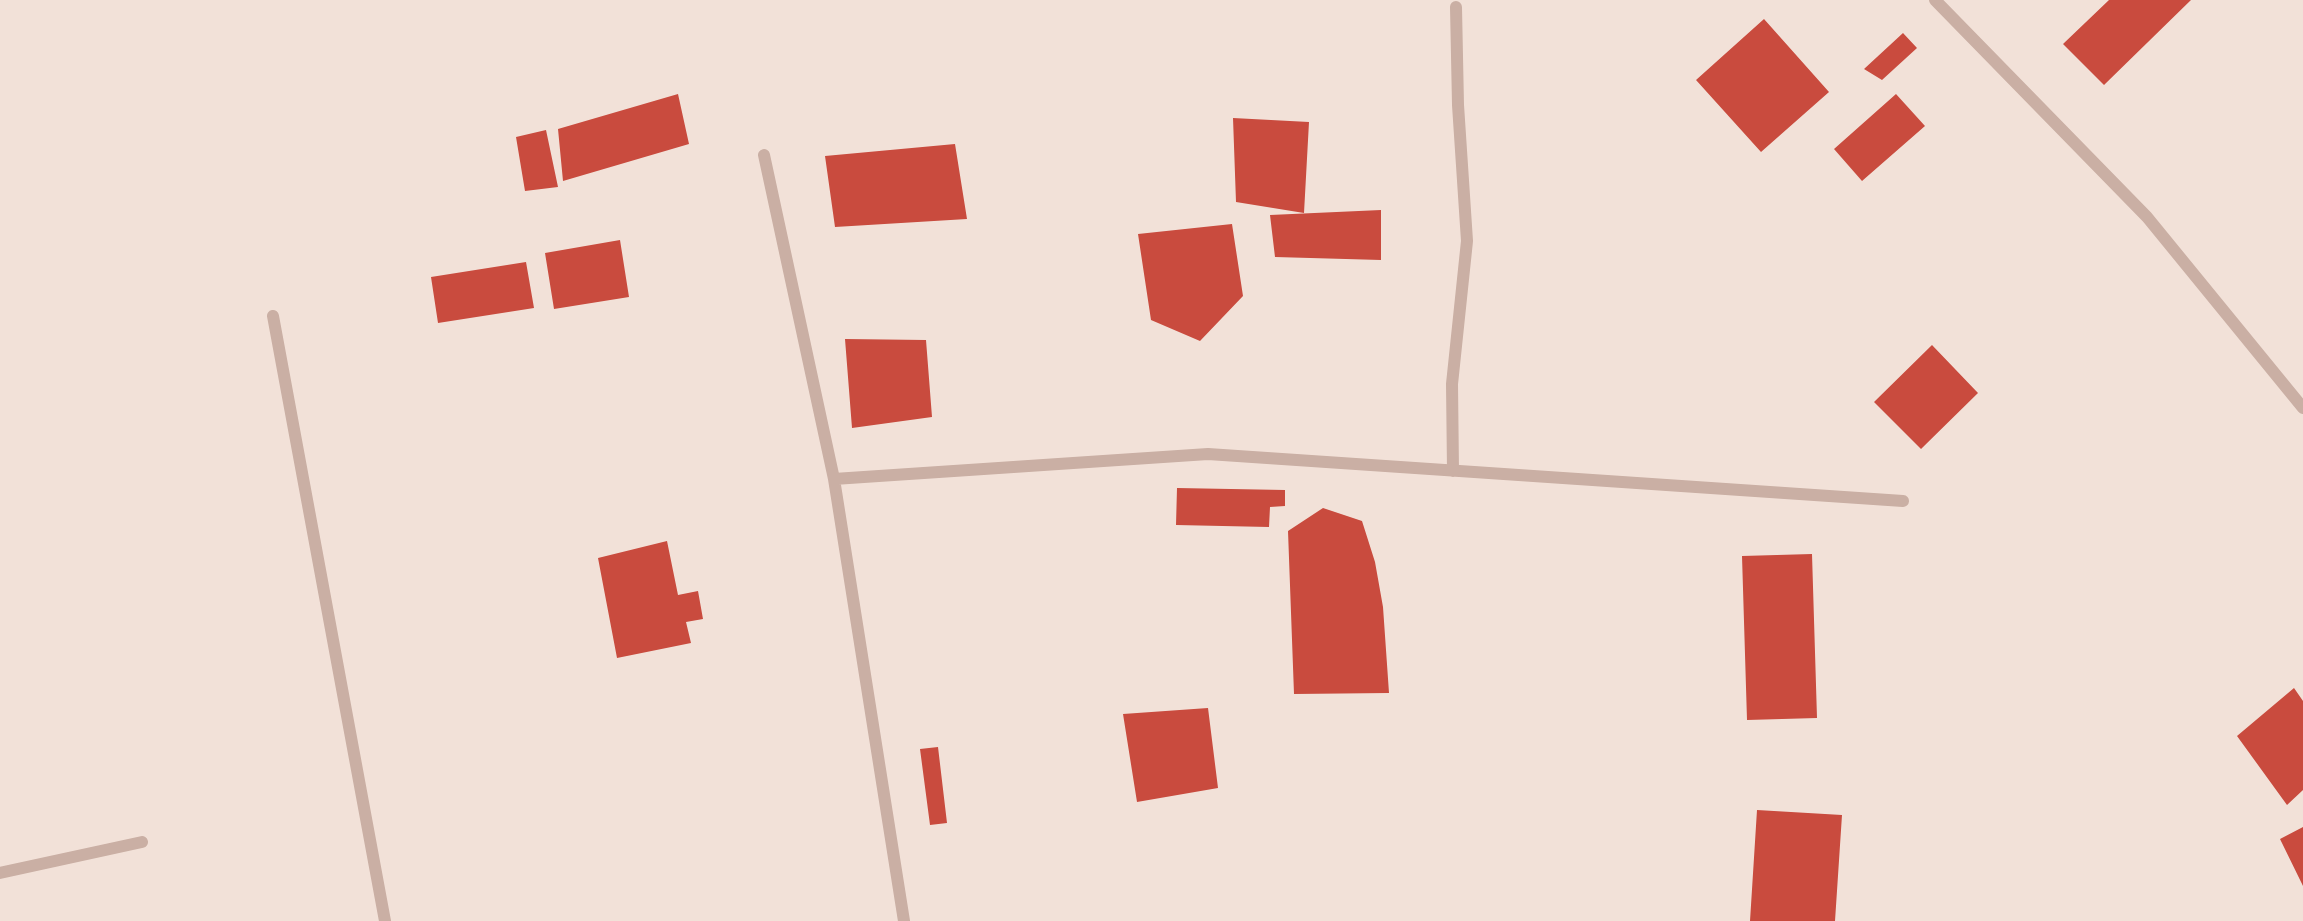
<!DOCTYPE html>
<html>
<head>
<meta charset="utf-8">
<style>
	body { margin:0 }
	canvas { display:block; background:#f2e1d8 }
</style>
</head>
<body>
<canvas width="2303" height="921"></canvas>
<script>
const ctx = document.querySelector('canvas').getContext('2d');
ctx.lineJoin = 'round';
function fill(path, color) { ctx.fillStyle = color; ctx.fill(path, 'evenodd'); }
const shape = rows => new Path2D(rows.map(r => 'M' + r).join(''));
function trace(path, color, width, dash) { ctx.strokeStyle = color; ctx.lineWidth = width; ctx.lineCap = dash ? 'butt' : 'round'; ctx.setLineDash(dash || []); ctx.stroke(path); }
fill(shape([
	[2109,0,2191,0,2104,85,2063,44],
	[1764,19,1829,92,1761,152,1696,80],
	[1903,33,1917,48,1882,80,1864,69],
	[678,94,689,144,563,181,558,129],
	[1896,94,1925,126,1862,181,1834,149],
	[1233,118,1309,122,1304,213,1236,202],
	[546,130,558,187,525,191,516,137],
	[955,144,967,219,835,227,825,156],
	[1381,210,1381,260,1275,257,1270,215],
	[1232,224,1243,296,1200,341,1151,320,1138,234],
	[620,240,629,297,554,309,545,253],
	[526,262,534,308,438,323,431,277],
	[845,339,926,340,932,417,852,428],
	[1932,345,1978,393,1921,449,1874,402],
	[1177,488,1285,490,1285,506,1270,507,1269,527,1176,525],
	[1323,508,1362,521,1375,562,1383,607,1389,693,1294,694,1288,531],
	[667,541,678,595,698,591,703,619,686,622,691,643,617,658,598,558],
	[1812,554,1817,718,1747,720,1742,556],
	[2294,688,2303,701,2303,790,2287,805,2237,736],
	[1208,708,1218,788,1137,802,1123,714],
	[938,747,947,823,930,825,920,749],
	[1757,810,1842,815,1835,921,1750,921],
	[2303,827,2303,886,2280,839]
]), '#c94b3e');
trace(shape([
	[0,873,142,842]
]), '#caafa4', 12);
trace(shape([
	[1935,0,2147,217,2303,408],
	[764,155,834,479,904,921],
	[273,316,385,921],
	[1453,471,1452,384,1467,241,1458,105,1456,7],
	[834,479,1208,454,1903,501]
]), '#caafa4', 12);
</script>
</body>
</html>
